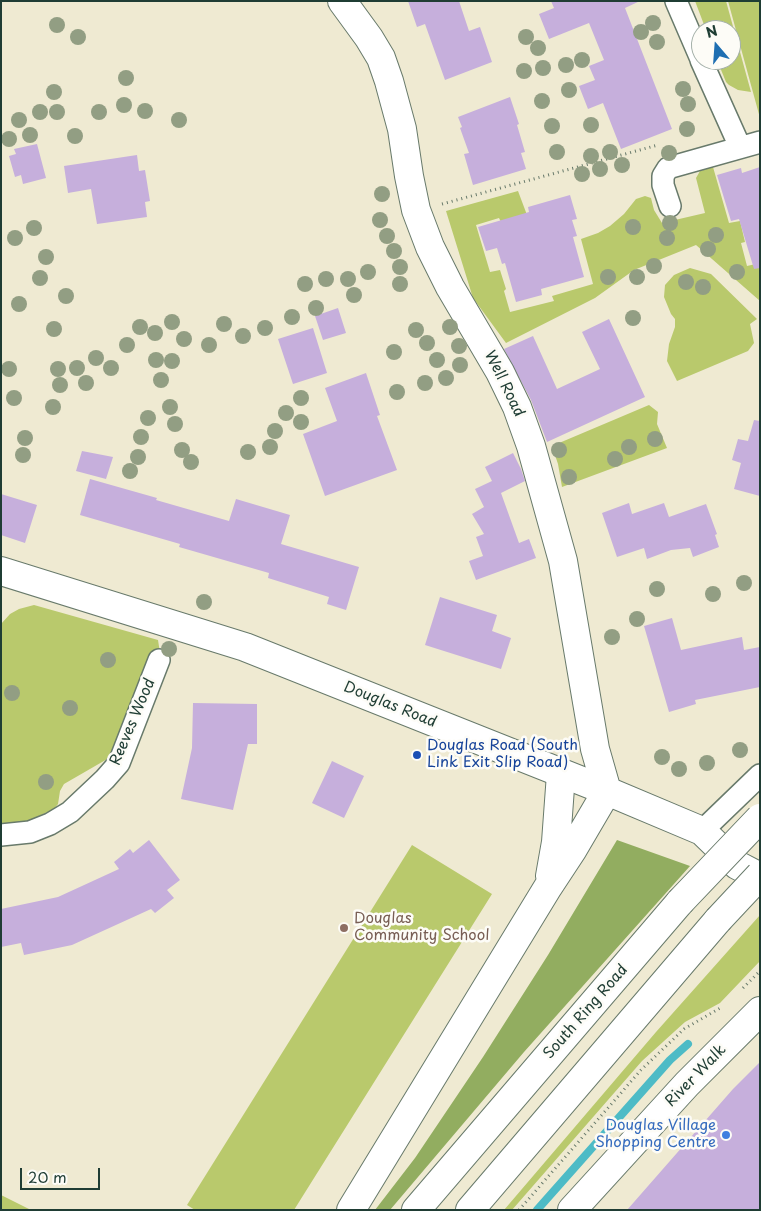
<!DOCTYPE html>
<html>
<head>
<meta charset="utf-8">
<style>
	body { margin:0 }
	#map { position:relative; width:761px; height:1211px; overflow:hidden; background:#efead2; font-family:"Playpen Sans",sans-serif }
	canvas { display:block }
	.frame { position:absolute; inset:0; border:2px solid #1f3d34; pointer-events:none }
	.north { position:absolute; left:691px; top:20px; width:50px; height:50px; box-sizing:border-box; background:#fdfcf7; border:1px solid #a4b0a9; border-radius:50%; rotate:342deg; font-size:14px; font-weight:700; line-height:20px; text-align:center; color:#1f3d34 }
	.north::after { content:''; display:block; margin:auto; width:18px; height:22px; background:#1f6fb2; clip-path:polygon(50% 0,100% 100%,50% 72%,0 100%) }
	.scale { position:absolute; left:20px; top:1168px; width:80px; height:22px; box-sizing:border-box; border:2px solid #1f3d34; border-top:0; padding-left:6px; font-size:15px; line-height:18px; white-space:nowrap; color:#1f3d34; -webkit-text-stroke:4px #fdfcf7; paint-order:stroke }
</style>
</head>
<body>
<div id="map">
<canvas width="761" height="1211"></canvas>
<div class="frame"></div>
<div class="north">N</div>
<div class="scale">20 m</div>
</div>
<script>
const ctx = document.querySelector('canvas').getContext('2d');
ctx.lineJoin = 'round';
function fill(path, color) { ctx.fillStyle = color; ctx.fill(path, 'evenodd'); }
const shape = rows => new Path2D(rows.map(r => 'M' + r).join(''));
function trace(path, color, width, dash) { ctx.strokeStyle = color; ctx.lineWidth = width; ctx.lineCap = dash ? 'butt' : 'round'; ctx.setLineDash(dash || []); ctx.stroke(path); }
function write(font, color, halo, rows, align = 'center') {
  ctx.font = font + ' "Playpen Sans",sans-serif'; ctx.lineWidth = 5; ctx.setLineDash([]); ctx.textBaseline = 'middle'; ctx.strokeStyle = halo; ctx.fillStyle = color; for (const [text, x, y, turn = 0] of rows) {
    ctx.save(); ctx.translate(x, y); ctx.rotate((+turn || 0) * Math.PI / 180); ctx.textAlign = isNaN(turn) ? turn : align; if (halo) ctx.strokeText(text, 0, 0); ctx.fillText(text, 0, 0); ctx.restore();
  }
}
fill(shape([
	[695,1,726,1,751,92,738,90,729,85,726,82,717,60,731,60,731,30,706,30],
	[728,1,760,1,760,118],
	[713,167,729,223,740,221,745,242,741,243,747,266,760,263,760,301,696,245,634,270,595,298,506,343,473,298,446,211,518,191,527,215,501,222,499,218,476,225,490,272,500,270,506,289,504,291,510,312,554,301,552,296,593,284,581,239,598,233,610,226,624,214,636,199,645,196,651,198,654,210,662,223,705,213,696,178,700,171],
	[690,268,711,274,757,319,750,324,754,343,748,351,677,381,667,361,669,344,675,327,675,319,671,314,664,297,665,285,674,275],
	[649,405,658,412,657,424,667,448,562,487,558,464,552,446],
	[34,605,158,640,160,653,133,706,109,758,64,784,60,791,58,804,54,809,28,821,3,825,1,824,1,624,10,614,19,609],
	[412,845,492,894,294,1210,195,1210,187,1205],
	[760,915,760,961,720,1003,685,1022,642,1061,512,1210,504,1210,656,1032],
	[1,1195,31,1210,1,1210]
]), '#b9c96c');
fill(shape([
	[617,840,690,866,524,1052,390,1210,375,1210,415,1158,483,1057,548,955]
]), '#92ad60');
trace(shape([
	[537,1210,670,1060,688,1044]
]), '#4dbbc6', 8);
fill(shape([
	[408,1,459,1,469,31,480,27,492,62,445,80,425,24,417,27],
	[551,1,640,1,625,8,672,129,621,149,603,103,588,109,579,86,595,80,589,66,604,60,589,23,549,39,539,14,554,8],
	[510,97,519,124,517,125,525,152,521,153,526,169,473,185,464,154,469,153,460,128,462,127,458,117],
	[37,144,46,178,23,184,21,175,15,177,9,156,16,154,14,149],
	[137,155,139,171,145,170,150,201,145,202,147,217,97,224,91,189,68,193,64,166],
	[760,167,760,268,754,269,739,219,731,221,717,175,741,168,742,173],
	[570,195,577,219,572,220,577,236,573,237,584,277,541,289,542,295,516,302,505,263,502,264,497,248,486,251,478,227,529,212,528,207],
	[338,308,346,333,323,340,315,316],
	[609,319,645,397,547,442,531,400,504,349,533,336,557,389,600,369,582,332],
	[313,328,327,373,293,384,278,339],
	[366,373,380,415,377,416,397,470,325,496,303,434,337,421,325,388],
	[754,420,760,421,760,496,734,489,741,463,732,460,738,439,748,441],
	[82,451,113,457,106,479,76,471],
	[513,453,521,469,525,481,501,493,519,543,529,539,536,558,476,580,469,561,483,556,476,537,484,534,472,514,484,507,475,489,492,481,485,467],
	[90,479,157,498,156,500,229,521,236,499,290,515,281,544,359,567,346,610,327,604,329,597,268,578,269,573,179,547,180,544,80,515],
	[1,494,37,505,25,543,1,535],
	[629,503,632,514,664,503,669,517,706,504,717,534,715,535,719,547,693,557,690,548,671,550,647,559,644,548,617,557,602,513],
	[440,597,497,615,492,631,511,638,501,669,425,645],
	[672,618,681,650,742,637,744,650,760,647,760,687,695,700,696,704,669,712,644,626],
	[193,703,257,704,257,744,248,744,233,810,181,799,192,748],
	[332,761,364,776,344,818,312,803],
	[149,840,180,880,167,890,174,898,155,913,151,909,72,945,24,955,21,943,1,947,1,909,58,897,119,869,114,862,130,849,133,853],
	[760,1062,760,1210,627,1210,733,1089]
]), '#c6afdc');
const street = shape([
	[676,1,701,59],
	[701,60,740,147],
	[670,206,663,185,663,176,668,168,760,142],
	[702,831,760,775],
	[1,835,30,832,50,824,70,812,105,779,119,763,159,660]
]);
const secondary = shape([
	[342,1,369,38,381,58,389,81,402,129,409,176,416,210,430,247,450,287,500,372,517,407,531,446,563,561,595,749,607,791],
	[1,571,245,647,607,791,702,831,737,865,760,877],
	[572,1210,687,1084,760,1011]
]);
const highway = shape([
	[550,876,556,842,561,774],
	[351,1210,548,887,573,849,607,791],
	[416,1210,680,902],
	[470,1210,718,920]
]);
trace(street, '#687a6b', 24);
trace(secondary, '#687a6b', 30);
trace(highway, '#687a6b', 30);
trace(shape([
	[442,204,658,145],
	[743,988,760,971],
	[519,1210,641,1070,684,1029,722,1007]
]), '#687a6b', 3, [1, 4]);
trace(street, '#fff', 21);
trace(secondary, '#fff', 28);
trace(highway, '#fff', 28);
const highwayBridge = shape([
	[680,902,760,818],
	[718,920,760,875]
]);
trace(highwayBridge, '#687a6b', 30, []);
trace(highwayBridge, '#fff', 28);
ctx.fillStyle = '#929e83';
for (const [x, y] of [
	[653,23],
	[57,25],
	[641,32],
	[78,37],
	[526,37],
	[657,42],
	[538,48],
	[582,60],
	[566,65],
	[543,68],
	[524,71],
	[126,78],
	[683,89],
	[569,90],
	[54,92],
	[542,101],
	[688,104],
	[124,105],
	[145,111],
	[40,112],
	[57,112],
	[99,112],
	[19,120],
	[179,120],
	[591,125],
	[552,126],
	[687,129],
	[30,135],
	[75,136],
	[9,139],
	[557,152],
	[610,152],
	[669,153],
	[591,156],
	[622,165],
	[600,169],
	[582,174],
	[382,194],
	[380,220],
	[670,223],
	[633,227],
	[34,228],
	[716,235],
	[387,236],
	[15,238],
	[667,238],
	[708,249],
	[394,251],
	[46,257],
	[654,266],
	[400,267],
	[368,272],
	[737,272],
	[608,277],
	[637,277],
	[40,278],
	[326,279],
	[348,279],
	[686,282],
	[305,284],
	[400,284],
	[703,287],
	[354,295],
	[66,296],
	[19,304],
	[316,308],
	[292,317],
	[633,318],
	[172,322],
	[224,324],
	[140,327],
	[450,327],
	[265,328],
	[54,329],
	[416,330],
	[155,333],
	[243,336],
	[184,339],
	[427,343],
	[127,345],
	[209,345],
	[459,346],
	[394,352],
	[96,358],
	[156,360],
	[437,360],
	[172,361],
	[460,365],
	[77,368],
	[111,368],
	[9,369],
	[58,369],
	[446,378],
	[161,380],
	[86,383],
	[425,383],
	[60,385],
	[397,392],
	[14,398],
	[301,398],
	[53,407],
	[170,407],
	[286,413],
	[148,418],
	[301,422],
	[175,424],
	[275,431],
	[141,437],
	[25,438],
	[655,439],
	[270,447],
	[629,447],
	[182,450],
	[559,450],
	[248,452],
	[23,455],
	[138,457],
	[615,459],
	[191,462],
	[130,471],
	[569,477],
	[744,583],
	[657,589],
	[713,594],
	[204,602],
	[637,619],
	[612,637],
	[169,649],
	[108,660],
	[12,693],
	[70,708],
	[740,750],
	[662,757],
	[707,763],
	[679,769],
	[46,782]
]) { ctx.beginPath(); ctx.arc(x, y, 8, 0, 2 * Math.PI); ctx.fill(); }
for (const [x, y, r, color] of [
	[417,755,5,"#1a4fb4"],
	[344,928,5,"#8d6e63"],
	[726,1135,5,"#3f7fe0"]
]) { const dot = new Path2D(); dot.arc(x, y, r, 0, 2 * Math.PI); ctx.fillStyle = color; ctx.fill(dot); trace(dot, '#fdfcf7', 2); }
write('15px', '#1f3d34', '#fdfcf7', [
	["Well Road",504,384,64],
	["Douglas Road",390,705,22],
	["Reeves Wood",133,722,-67],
	["South Ring Road",586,1012,-49],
	["River Walk",696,1076,-46]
]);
write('15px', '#164399', '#fdfcf7', [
	["Douglas Road (South",427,746],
	["Link Exit Slip Road)",427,763]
], 'left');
write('15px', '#785e54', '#fdfcf7', [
	["Douglas",354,919],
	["Community School",354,936]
], 'left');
write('15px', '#366cbe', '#fdfcf7', [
	["Douglas Village",716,1126],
	["Shopping Centre",716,1143]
], 'right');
</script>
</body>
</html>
